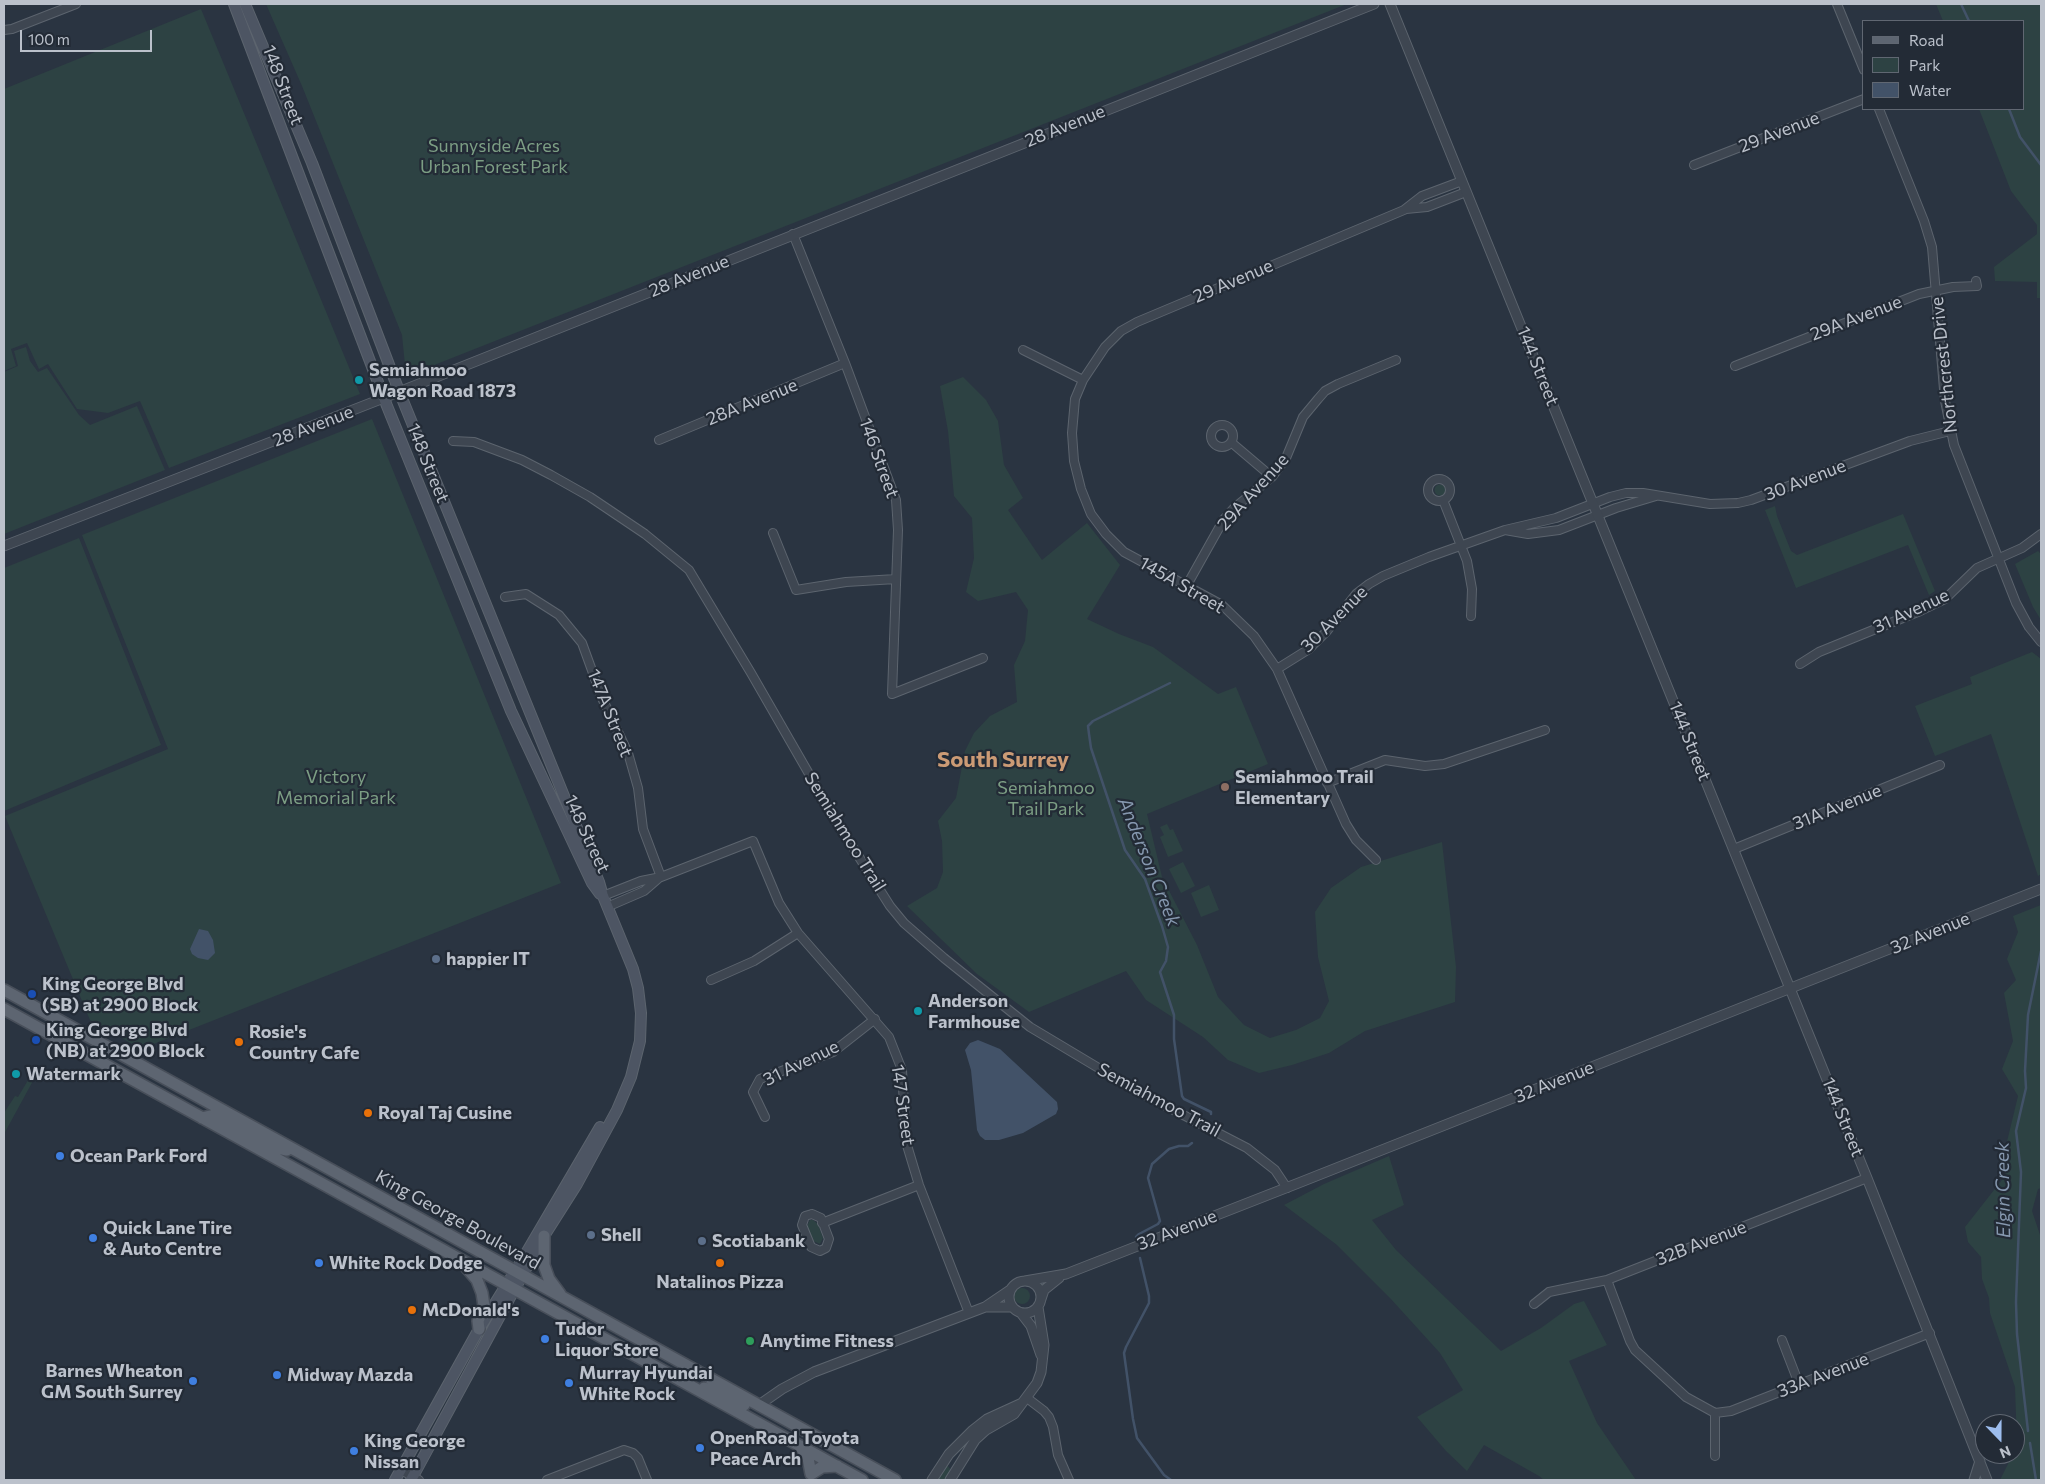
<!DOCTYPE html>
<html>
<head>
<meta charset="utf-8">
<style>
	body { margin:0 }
	#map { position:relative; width:2045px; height:1484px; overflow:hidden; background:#2a3441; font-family:Commissioner,sans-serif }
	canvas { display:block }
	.frame { position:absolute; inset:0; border:5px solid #bbc1cb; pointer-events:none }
	.legend { position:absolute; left:1862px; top:20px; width:162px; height:90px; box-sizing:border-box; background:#232b36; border:1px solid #606772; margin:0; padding:6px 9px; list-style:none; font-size:15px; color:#bbc1cb }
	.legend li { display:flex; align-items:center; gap:10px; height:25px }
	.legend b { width:25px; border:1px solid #606772 }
	.north { position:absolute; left:1975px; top:1414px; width:50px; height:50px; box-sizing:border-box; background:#232b36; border:1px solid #606772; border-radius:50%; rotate:158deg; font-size:14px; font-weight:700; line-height:20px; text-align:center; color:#bbc1cb }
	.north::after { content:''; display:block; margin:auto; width:18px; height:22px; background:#9dbdee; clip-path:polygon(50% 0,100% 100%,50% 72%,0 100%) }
	.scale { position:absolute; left:20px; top:30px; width:132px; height:22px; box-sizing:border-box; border:2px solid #bbc1cb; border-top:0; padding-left:6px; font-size:15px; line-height:18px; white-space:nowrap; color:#bbc1cb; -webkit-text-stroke:4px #232b36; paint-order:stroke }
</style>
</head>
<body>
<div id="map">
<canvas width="2045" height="1484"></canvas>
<div class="frame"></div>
<ul class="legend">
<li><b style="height:6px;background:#5d6571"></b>Road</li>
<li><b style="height:14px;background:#2d4243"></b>Park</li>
<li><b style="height:14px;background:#425268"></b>Water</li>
</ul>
<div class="north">N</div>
<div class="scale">100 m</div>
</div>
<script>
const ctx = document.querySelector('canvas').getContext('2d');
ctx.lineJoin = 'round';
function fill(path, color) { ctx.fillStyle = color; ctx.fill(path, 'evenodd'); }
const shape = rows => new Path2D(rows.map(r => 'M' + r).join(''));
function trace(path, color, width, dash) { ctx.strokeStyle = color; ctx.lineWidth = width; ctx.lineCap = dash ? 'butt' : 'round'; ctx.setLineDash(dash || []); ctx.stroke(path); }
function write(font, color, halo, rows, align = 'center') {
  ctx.font = font + ' Commissioner,sans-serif'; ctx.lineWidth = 4.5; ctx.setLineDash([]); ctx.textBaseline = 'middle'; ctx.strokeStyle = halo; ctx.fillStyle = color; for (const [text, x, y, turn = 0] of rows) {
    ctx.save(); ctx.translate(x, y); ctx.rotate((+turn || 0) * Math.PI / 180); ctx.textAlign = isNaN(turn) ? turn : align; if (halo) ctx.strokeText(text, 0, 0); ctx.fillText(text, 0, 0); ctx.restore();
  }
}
fill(shape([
	[266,4,1347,4,414,373,405,365,402,335,302,86],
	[1936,4,2041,4,2041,298,2037,298,2037,282,1995,281,1994,267,2037,234,2037,225,2011,191,1979,109,2024,109,2024,21,1943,21],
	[201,9,360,394,169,468,140,401,108,413,77,409,48,364,39,369,27,343,11,349,16,366,4,371,4,89],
	[26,347,30,361,38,372,47,368,79,415,90,425,137,406,165,470,4,534,4,372,18,366,14,351],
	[963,377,986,400,998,421,1004,465,1023,498,1008,510,1042,560,1087,523,1120,565,1087,619,1119,634,1153,647,1218,694,1236,687,1268,764,1147,814,1162,877,1197,945,1218,997,1244,1025,1270,1038,1296,1030,1320,1018,1329,1001,1318,957,1315,912,1331,888,1361,867,1442,842,1456,967,1455,1002,1365,1031,1329,1053,1292,1065,1259,1073,1228,1060,1203,1037,1146,1000,1126,971,1029,1012,977,974,907,906,937,888,943,872,942,841,938,821,956,798,965,751,974,733,990,716,1017,702,1014,665,1025,641,1028,610,1016,592,978,601,966,592,974,558,972,518,954,496,948,431,940,386],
	[372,419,561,883,141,1049,90,1020,5,816,168,749,82,535],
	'1434.5 490a5.5 5.5 0 1 1 11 0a5.5 5.5 0 1 1-11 0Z',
	[1775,506,1777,516,1791,551,1797,555,1903,514,1935,591,1929,595,1908,545,1796,588,1765,510],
	[79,538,161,745,4,811,4,568],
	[2038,551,2041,554,2041,620,2033,607,2015,564],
	[2032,652,2041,659,2041,874,2038,876,1991,734,1935,756,1915,706,1972,684,1970,677],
	[1167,824,1170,830,1173,829,1183,851,1168,857,1160,837,1164,835,1160,827],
	[1183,862,1195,886,1181,893,1169,869],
	[1209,885,1219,910,1201,917,1191,893],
	[2041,905,2041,1188,2038,1189,2032,1211,2041,1238,2041,1480,2000,1480,2013,1454,2015,1454,2017,1445,2015,1387,1990,1313,1989,1298,1982,1279,1981,1257,1968,1242,1965,1227,2005,1176,2004,1154,2018,1096,2002,1069,2013,1041,2004,993,2016,980,2007,959,2018,932,2013,916],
	[30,1077,34,1079,4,1134,4,1113,15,1096,18,1097],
	[1389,1156,1404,1205,1372,1220,1396,1250,1501,1351,1541,1328,1574,1304,1584,1301,1607,1345,1569,1361,1597,1423,1636,1480,1544,1480,1539,1476,1484,1445,1467,1471,1446,1451,1417,1417,1463,1390,1440,1353,1390,1298,1337,1245,1284,1205,1324,1184],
	[810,1220,813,1220,818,1224,823,1238,820,1244,813,1241,807,1226],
	'1014 1296a8 8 0 1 1 16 0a8 8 0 1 1-16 0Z',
	[947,1465,951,1470,947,1480,935,1480]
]), '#2d4243');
fill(shape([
	[199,929,208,931,213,940,215,953,208,960,198,958,192,954,190,949],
	[978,1040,1000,1049,1057,1102,1058,1109,1056,1114,1023,1133,999,1140,985,1140,980,1136,977,1130,971,1070,965,1050,970,1043]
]), '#425268');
trace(shape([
	[1961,4,1969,21],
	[2009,109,2020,137,2041,165],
	[1170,683,1093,721,1088,726,1089,734,1091,748,1125,850,1145,879,1162,926,1168,947,1166,961,1160,972,1174,1015,1174,1039,1182,1096,1184,1099,1211,1112,1211,1114],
	[1136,1237,1139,1234,1158,1224,1160,1221,1148,1178,1152,1164,1169,1149,1179,1146,1188,1146,1192,1143],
	[1140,1258,1149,1296,1149,1303,1126,1347,1124,1353,1133,1419,1137,1438,1164,1475,1171,1480],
	[2028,1431,2017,1334,2016,1302,2021,1172,2016,1131,2026,1088,2025,1071,2028,1015,2041,951],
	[2030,1443,2036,1480]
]), '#425268', 2.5);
const minor = shape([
	[1837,4,1864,70],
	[4,30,12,29,76,4],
	[1879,109,1924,221,1932,247,1945,401,1954,445,2016,603,2029,627,2041,642],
	[1694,165,1864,99],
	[1406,209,1427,207,1466,192],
	[793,234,845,363,896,500,898,530,892,694,983,658],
	[1023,350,1083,380],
	[1735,366,1919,294,1953,287,1977,286,1976,281],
	'1211 436a11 11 0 1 1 22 0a11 11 0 1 1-22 0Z',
	[659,440,845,363],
	[453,441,474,442,522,460,551,475,590,497,645,534,689,570,751,673,835,819,890,906,904,923,944,958,1030,1027,1137,1091,1247,1148,1275,1170,1287,1188],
	[1232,443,1272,477],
	'1428 490a11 11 0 1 1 22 0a11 11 0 1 1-22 0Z',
	[1656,496,1616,508,1559,530,1528,534,1505,530,1556,518,1610,497,1626,493,1643,493,1710,504,1738,503,1751,500,1910,441,1950,431],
	[1443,500,1467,561,1472,589,1471,616],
	[773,533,796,590,846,582,896,579],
	[1187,585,1224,519,1234,508,1272,477,1286,458,1303,417,1318,399,1325,391,1338,384,1396,360],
	[505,597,526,594,559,615,582,643,602,698,628,753,638,788,643,829,661,877],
	[1800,664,1819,652,1920,611,1945,599,1977,568,2022,548,2041,534],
	[1277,669,1309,649,1327,631,1356,594,1369,584,1383,576,1429,557,1505,530],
	[1327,783,1385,760,1425,766,1444,764,1545,730],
	[1734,849,1940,765],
	[1376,860,1356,840,1346,824,1277,669,1254,636,1222,605,1124,552,1106,534,1091,514,1081,489,1074,461,1072,433,1075,399,1083,380,1105,347,1121,331,1137,322,1404,210,1422,196,1462,181],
	[603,896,641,881,661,877,753,841,779,903,798,933,889,1037,902,1070,906,1142,919,1185,969,1313],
	[607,907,644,891,659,878],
	[711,980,754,961,798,933],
	[765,1117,753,1092,760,1079,833,1052,875,1019],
	[812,1214,821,1218,829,1239,826,1248,820,1251,811,1247,802,1225,805,1216,812,1214],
	[822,1223,919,1185],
	[1607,1280,1630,1341,1635,1350,1686,1397,1715,1413,1731,1411,1930,1333],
	[1534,1304,1549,1292,1607,1280,1867,1178],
	[1782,1340,1799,1384],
	[1027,1398,1044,1411,1049,1417,1053,1427,1058,1455,1069,1480],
	[1715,1413,1715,1456],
	[401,1470,419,1480],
	[547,1480,624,1450,633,1453,638,1458,647,1480]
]);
const tertiary = shape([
	[1390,4,1867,1178,1987,1480],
	[4,546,376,401,1374,4],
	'1009 1297a16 16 0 1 1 32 0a16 16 0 1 1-32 0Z',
	[1025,1281,1066,1274,1296,1184,2041,889],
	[1041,1299,1044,1290,1059,1278],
	[985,1307,1010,1290],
	[1021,1313,1031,1326,1041,1355],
	[759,1405,782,1389,814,1372,985,1307,1012,1307],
	[932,1480,949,1454,973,1430,987,1419,1022,1403],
	[950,1480,975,1440,986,1430,1014,1414,1037,1383,1041,1372,1044,1345,1038,1307],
	[1974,1480,1980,1461]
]);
const secondary = shape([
	[234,4,387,406,511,711,592,883,600,894],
	[245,4,312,163,399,391,599,882,603,896,633,969,638,988,641,1013,640,1041,631,1077,617,1110,577,1184,544,1236,508,1301,411,1480],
	[395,1480,479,1329,522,1260,600,1127]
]);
const primary = shape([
	[4,990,895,1480],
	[4,1009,862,1480],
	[202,1118,214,1115,273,1147,287,1150],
	[544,1236,544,1265,549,1279,560,1294],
	[465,1266,477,1280,482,1293,484,1306,478,1321,479,1329],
	[704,1388,718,1392,744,1405],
	[800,1446,808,1458,811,1474,822,1467,837,1466]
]);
trace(minor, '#5c646e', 10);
trace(tertiary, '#5c646e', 11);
trace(secondary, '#5c646e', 12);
trace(primary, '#484f5a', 14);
trace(minor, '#3e4651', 8);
trace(tertiary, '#3e4651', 9);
trace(secondary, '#4d5563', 10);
trace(primary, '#5d6571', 11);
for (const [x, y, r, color] of [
	[359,380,5,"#0f9aa8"],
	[1225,787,5,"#8d6e63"],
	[436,959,5,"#5c6f8a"],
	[32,994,5,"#1a4fb4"],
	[918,1011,5,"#0f9aa8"],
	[36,1040,5,"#1a4fb4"],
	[239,1042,5,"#e8710a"],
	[16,1074,5,"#0f9aa8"],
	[368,1113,5,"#e8710a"],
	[60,1156,5,"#3f7fe0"],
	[591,1235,5,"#5c6f8a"],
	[93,1238,5,"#3f7fe0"],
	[702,1241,5,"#5c6f8a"],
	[319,1263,5,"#3f7fe0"],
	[720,1263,5,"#e8710a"],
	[412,1310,5,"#e8710a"],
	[545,1339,5,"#3f7fe0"],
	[750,1341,5,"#2e9e5b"],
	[277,1375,5,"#3f7fe0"],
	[193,1381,5,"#3f7fe0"],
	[569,1383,5,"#3f7fe0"],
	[700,1448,5,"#3f7fe0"],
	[354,1451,5,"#3f7fe0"]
]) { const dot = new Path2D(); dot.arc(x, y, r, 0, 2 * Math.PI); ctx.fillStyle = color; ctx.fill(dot); trace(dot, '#232b36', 2); }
write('18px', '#bbc1cb', '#232b36', [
	["148 Street",283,85,69],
	["28 Avenue",1065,126,-22],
	["29 Avenue",1779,132,-21],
	["28 Avenue",689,276,-22],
	["29 Avenue",1233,281,-23],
	["29A Avenue",1856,318,-21],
	["Northcrest Drive",1944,365,-96],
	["144 Street",1538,366,68],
	["28A Avenue",752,402,-22],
	["28 Avenue",313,426,-21],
	["146 Street",879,458,70],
	["148 Street",428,463,68],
	["30 Avenue",1805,480,-21],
	["29A Avenue",1253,492,-48],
	["145A Street",1182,585,30],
	["31 Avenue",1911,611,-25],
	["30 Avenue",1334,619,-45],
	["147A Street",610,713,68],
	["144 Street",1690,741,68],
	["31A Avenue",1837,807,-22],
	["Semiahmoo Trail",845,832,58],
	["148 Street",587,834,65],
	["32 Avenue",1930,933,-22],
	["31 Avenue",801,1063,-26],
	["32 Avenue",1554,1082,-22],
	["Semiahmoo Trail",1159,1100,28],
	["147 Street",903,1105,82],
	["144 Street",1843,1117,68],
	["King George Boulevard",458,1220,29],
	["32 Avenue",1177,1230,-21],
	["32B Avenue",1701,1243,-21],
	["33A Avenue",1823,1375,-21]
]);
write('18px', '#7c9e84', '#232b36', [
	["Sunnyside Acres",494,146],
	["Urban Forest Park",494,167],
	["Victory",336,777],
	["Memorial Park",336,798],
	["Semiahmoo",1046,788],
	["Trail Park",1046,809]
]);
write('bold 18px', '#bbc1cb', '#232b36', [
	["Semiahmoo",369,370],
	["Wagon Road 1873",369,391],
	["Semiahmoo Trail",1235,777],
	["Elementary",1235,798],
	["happier IT",446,959],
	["King George Blvd",42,984],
	["(SB) at 2900 Block",42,1005],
	["Anderson",928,1001],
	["Farmhouse",928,1022],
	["King George Blvd",46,1030],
	["(NB) at 2900 Block",46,1051],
	["Rosie's",249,1032],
	["Country Cafe",249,1053],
	["Watermark",26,1074],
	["Royal Taj Cusine",378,1113],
	["Ocean Park Ford",70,1156],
	["Quick Lane Tire",103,1228],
	["& Auto Centre",103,1249],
	["Shell",601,1235],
	["Scotiabank",712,1241],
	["White Rock Dodge",329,1263],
	["Natalinos Pizza",720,1282,"center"],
	["McDonald's",422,1310],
	["Tudor",555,1329],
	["Liquor Store",555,1350],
	["Anytime Fitness",760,1341],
	["Barnes Wheaton",183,1371,"right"],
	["GM South Surrey",183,1392,"right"],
	["Murray Hyundai",579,1373],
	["White Rock",579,1394],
	["Midway Mazda",287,1375],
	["OpenRoad Toyota",710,1438],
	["Peace Arch",710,1459],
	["King George",364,1441],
	["Nissan",364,1462]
], 'left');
write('italic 19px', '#8698af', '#232b36', [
	["Anderson Creek",1149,862,68],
	["Elgin Creek",2003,1190,-91]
]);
write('bold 22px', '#cc9b75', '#232b36', [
	["South Surrey",1003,760]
]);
</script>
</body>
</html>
